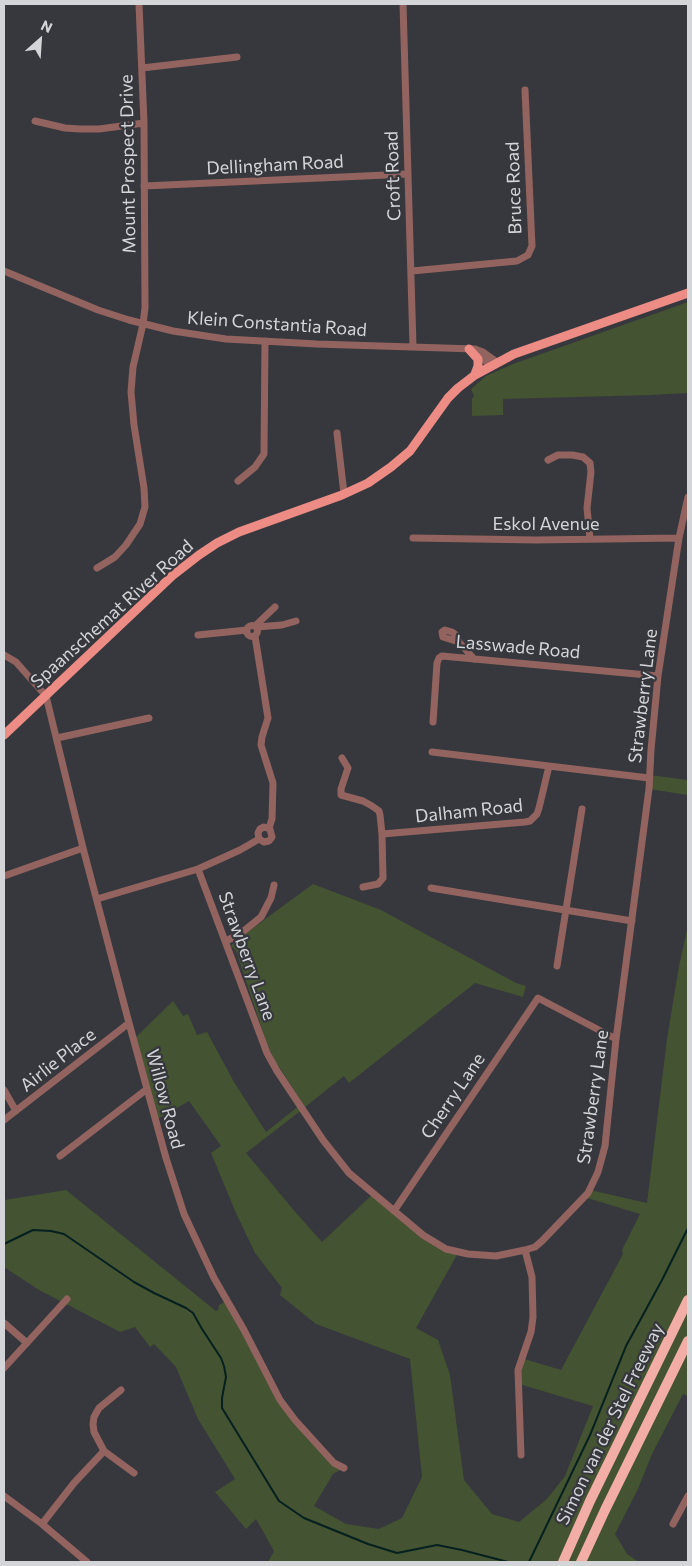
<!DOCTYPE html>
<html>
<head>
<meta charset="utf-8">
<style>
	body { margin:0 }
	#map { position:relative; width:692px; height:1566px; overflow:hidden; background:#36383d; font-family:Commissioner,sans-serif }
	canvas { display:block }
	.frame { position:absolute; inset:0; border:5px solid #d4d5d9; pointer-events:none }
	.north { position:absolute; left:15px; top:15px; width:50px; height:50px; -webkit-text-stroke:4px #36383d; paint-order:stroke; rotate:26deg; font-size:14px; font-weight:700; line-height:20px; text-align:center; color:#d4d5d9 }
	.north::after { content:''; display:block; margin:auto; width:18px; height:22px; background:#d4d5d9; clip-path:polygon(50% 0,100% 100%,50% 72%,0 100%) }
</style>
</head>
<body>
<div id="map">
<canvas width="692" height="1566"></canvas>
<div class="frame"></div>
<div class="north">N</div>
</div>
<script>
const ctx = document.querySelector('canvas').getContext('2d');
ctx.lineJoin = 'round';
function fill(path, color) { ctx.fillStyle = color; ctx.fill(path, 'evenodd'); }
const shape = rows => new Path2D(rows.map(r => 'M' + r).join(''));
function trace(path, color, width, dash) { ctx.strokeStyle = color; ctx.lineWidth = width; ctx.lineCap = dash ? 'butt' : 'round'; ctx.setLineDash(dash || []); ctx.stroke(path); }
function write(font, color, halo, rows, align = 'center') {
  ctx.font = font + ' Commissioner,sans-serif'; ctx.lineWidth = 4.5; ctx.setLineDash([]); ctx.textBaseline = 'middle'; ctx.strokeStyle = halo; ctx.fillStyle = color; for (const [text, x, y, turn = 0] of rows) {
    ctx.save(); ctx.translate(x, y); ctx.rotate((+turn || 0) * Math.PI / 180); ctx.textAlign = isNaN(turn) ? turn : align; if (halo) ctx.strokeText(text, 0, 0); ctx.fillText(text, 0, 0); ctx.restore();
  }
}
fill(shape([
	[688,302,688,393,651,395,503,399,503,415,472,416,472,399,474,396,471,389,486,376,513,364],
	[649,775,688,780,688,795,649,789],
	[313,884,381,910,516,983,526,986,523,997,475,983,349,1083,344,1076,305,1107,274,1059,267,1044,236,951,231,946,234,942],
	[688,926,688,1396,683,1394,652,1454,638,1489,615,1534,627,1554,639,1562,268,1562,274,1551,256,1519,246,1529,215,1492,235,1479,198,1419,176,1367,154,1344,150,1347,135,1327,120,1332,39,1290,4,1267,4,1199,5,1200,66,1190,216,1311,218,1310,219,1305,227,1301,295,1420,344,1468,333,1474,314,1506,346,1524,379,1529,402,1518,422,1477,410,1359,316,1324,280,1295,282,1288,255,1253,236,1213,211,1153,221,1146,189,1101,156,1120,134,1039,173,1001,183,1016,188,1014,197,1035,207,1032,234,1082,266,1132,300,1105,303,1109,246,1153,297,1214,322,1242,373,1194,423,1235,458,1253,416,1328,438,1340,450,1375,464,1480,492,1514,519,1522,547,1499,565,1476,593,1406,519,1384,521,1358,561,1370,623,1254,622,1250,640,1214,584,1197,590,1190,647,1203,667,1039,679,966]
]), '#445331');
trace(shape([
	[4,1244,33,1230,51,1231,64,1234,134,1282,154,1293,186,1308,193,1313,202,1329,221,1358,224,1366,226,1377,222,1398,222,1408,279,1501,304,1518,368,1544,397,1553,437,1545,462,1550,508,1562],
	[529,1562,590,1435,626,1346,662,1280,688,1228]
]), '#062020', 2);
trace(shape([
	[403,4,413,346],
	[142,68,237,57],
	[35,121,65,128,80,129,99,129,144,123],
	[144,186,408,174],
	[4,271,98,310,129,320,173,331,226,339,317,344,475,349,483,352,497,362],
	[412,271,517,261,528,255,532,246,525,90],
	[474,352,482,357,490,366],
	[337,433,344,494],
	[548,460,558,455,572,455,583,457,590,463,591,472,587,508,590,539],
	[238,481,255,467,264,454,265,341],
	[413,538,536,540,679,538],
	[97,568,115,557,126,545,140,524,145,507,144,488,134,425,131,392,133,367,143,324,145,308,144,123,139,4],
	'246.5 631a5.5 5.5 0 1 1 11 0a5.5 5.5 0 1 1-11 0Z',
	[255,626,275,607],
	[257,627,282,625,296,621],
	[198,635,247,630],
	[255,636,268,718,262,737,261,745,273,783,272,819,269,828],
	[459,642,456,635,452,632,445,630,442,632,443,637,459,642,474,659],
	[4,655,16,662,46,696,83,848,129,1023,166,1158,184,1214,214,1278,244,1330,280,1400,295,1420,334,1463,344,1468],
	[433,722,437,663,439,658,442,656,658,676],
	[57,738,149,718],
	[432,752,649,778],
	[342,758,348,768,341,789,341,795,363,801,372,806,379,811,380,815,382,834,383,878,378,884,363,887],
	[382,834,525,822,530,821,537,814,539,808,549,766],
	[198,869,267,1053,277,1071,323,1140,349,1173,423,1235,446,1249,468,1254,496,1256,525,1250,535,1247,542,1241,588,1193,598,1172,605,1146,616,1039,649,789,651,750,658,676,679,538,688,497],
	[4,876,83,848],
	[431,888,632,921],
	[97,899,198,869,240,850,259,839,264,842,269,841,272,837,270,829,264,827,260,829,258,833,259,839],
	[226,941,240,934,261,917,271,898,274,885],
	[557,966,582,809],
	[4,1090,16,1111],
	[4,1120,129,1023],
	[60,1156,147,1089],
	[394,1211,538,998,616,1039],
	[4,1323,27,1343],
	[4,1368,67,1299],
	[121,1390,99,1408,94,1417,93,1424,94,1432,104,1451,134,1473],
	[521,1455,518,1370,531,1332,533,1317,532,1277,525,1250],
	[4,1496,42,1524,87,1562],
	[42,1524,74,1483,104,1451],
	[673,1524,688,1496]
]), '#93645f', 7);
trace(shape([
	[469,349,478,359,478,366,475,374],
	[4,735,172,576,199,555,217,543,239,532,342,495,368,483,391,467,410,451,448,398,458,388,475,375,514,354,688,293]
]), '#ec8c84', 9);
trace(shape([
	[563,1562,590,1501,688,1300],
	[581,1562,605,1510,688,1341]
]), '#f2ada6', 10);
write('18px', '#d4d5d9', '#36383d', [
	["Mount Prospect Drive",128,164,-91],
	["Dellingham Road",275,165,-3],
	["Croft Road",393,176,-92],
	["Bruce Road",514,188,-92],
	["Klein Constantia Road",277,324,4],
	["Eskol Avenue",546,524],
	["Spaanschemat River Road",112,614,-42],
	["Lasswade Road",518,647,5],
	["Strawberry Lane",643,696,-83],
	["Dalham Road",469,811,-6],
	["Strawberry Lane",247,956,70],
	["Airlie Place",58,1060,-38],
	["Cherry Lane",453,1096,-56],
	["Strawberry Lane",593,1097,-82],
	["Willow Road",165,1099,75],
	["Simon van der Stel Freeway",610,1424,-64]
]);
</script>
</body>
</html>
